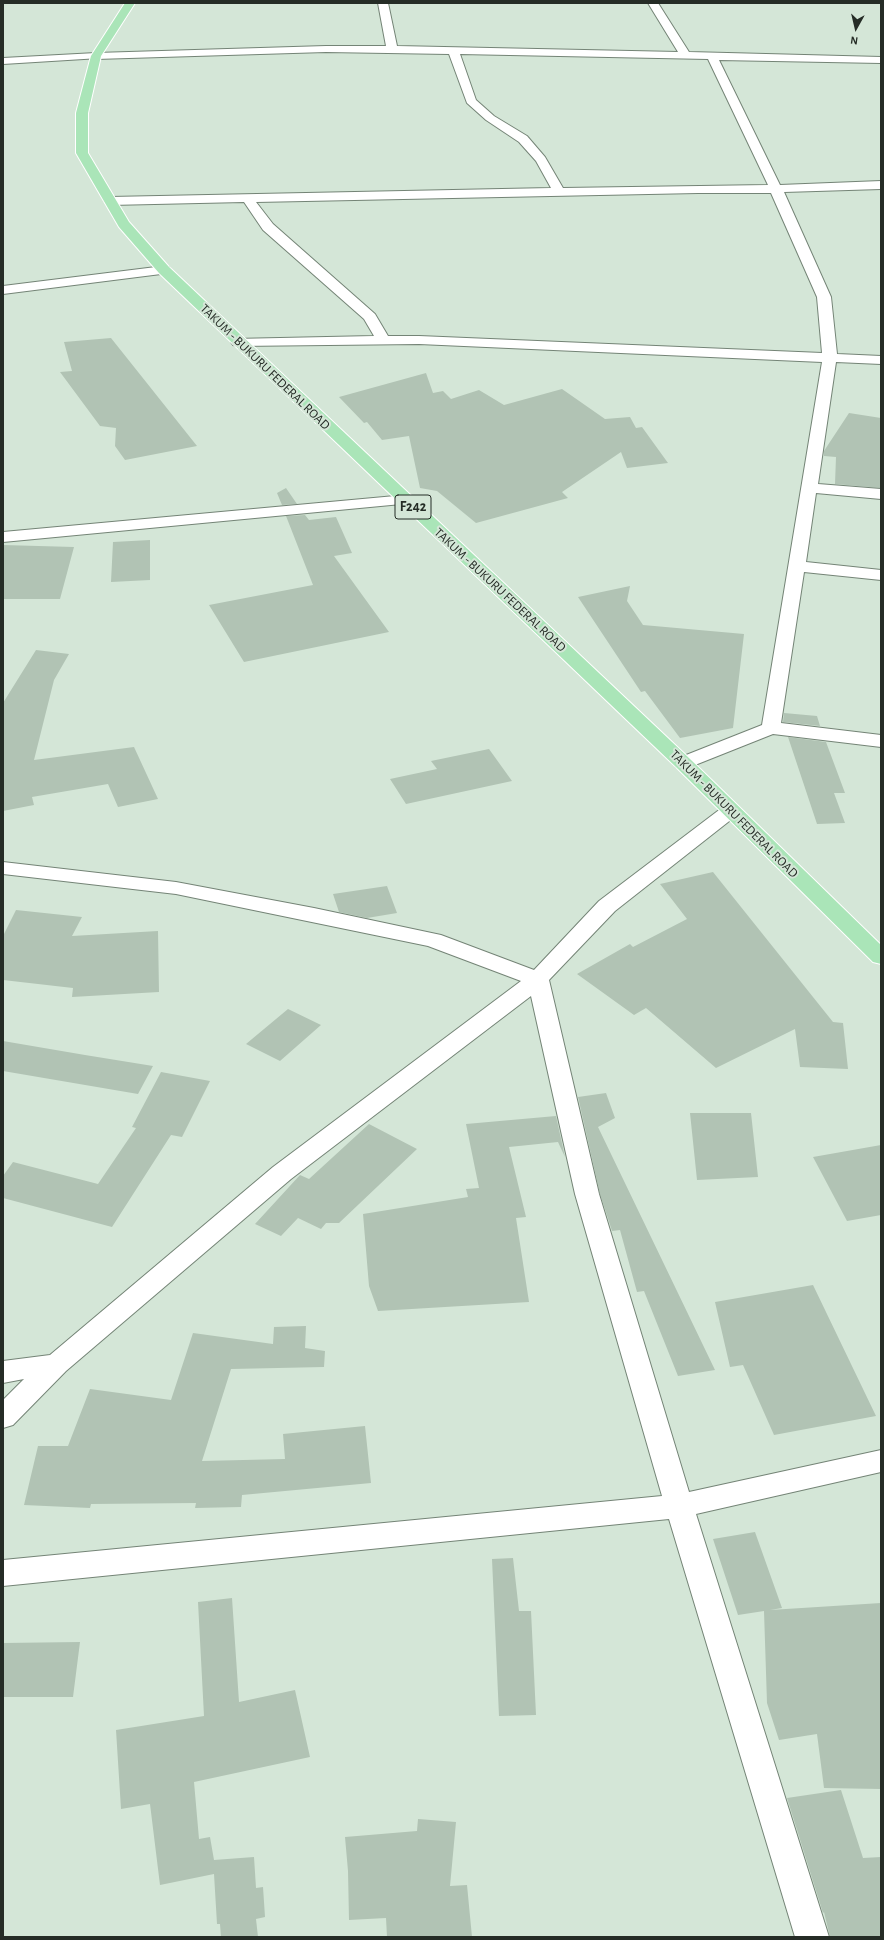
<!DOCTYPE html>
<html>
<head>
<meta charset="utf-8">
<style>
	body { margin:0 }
	#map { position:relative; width:884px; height:1940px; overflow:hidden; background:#d4e6d7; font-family:"Alegreya Sans",sans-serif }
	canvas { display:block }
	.frame { position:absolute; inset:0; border:4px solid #252c26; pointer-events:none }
	.north { position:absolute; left:836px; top:8px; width:40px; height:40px; -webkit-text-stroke:3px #d4e6d7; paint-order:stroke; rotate:188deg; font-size:11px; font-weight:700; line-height:16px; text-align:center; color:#252c26 }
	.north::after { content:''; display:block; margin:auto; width:14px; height:18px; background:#252c26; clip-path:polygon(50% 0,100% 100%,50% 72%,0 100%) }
</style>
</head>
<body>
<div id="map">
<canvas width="884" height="1940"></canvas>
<div class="frame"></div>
<div class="north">N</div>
</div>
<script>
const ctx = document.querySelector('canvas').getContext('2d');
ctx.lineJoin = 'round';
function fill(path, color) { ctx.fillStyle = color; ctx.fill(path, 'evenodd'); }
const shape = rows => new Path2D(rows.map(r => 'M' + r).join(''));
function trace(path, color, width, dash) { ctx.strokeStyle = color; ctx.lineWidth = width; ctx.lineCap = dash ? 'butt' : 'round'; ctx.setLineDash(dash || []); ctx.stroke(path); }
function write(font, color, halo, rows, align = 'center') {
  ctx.font = font + ' "Alegreya Sans",sans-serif'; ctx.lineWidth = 4; ctx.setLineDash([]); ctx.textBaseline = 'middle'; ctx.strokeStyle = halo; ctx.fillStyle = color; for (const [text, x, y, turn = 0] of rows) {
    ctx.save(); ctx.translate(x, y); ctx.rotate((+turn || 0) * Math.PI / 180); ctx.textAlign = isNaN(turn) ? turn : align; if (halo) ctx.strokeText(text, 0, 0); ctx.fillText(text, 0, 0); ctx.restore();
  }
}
fill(shape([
	[111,338,197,446,125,460,115,446,116,428,100,426,60,372,72,371,64,342],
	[426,373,433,393,443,391,451,399,479,390,504,405,562,389,605,419,630,417,636,428,642,427,668,463,627,468,621,452,562,492,568,498,476,523,437,491,420,488,409,436,382,440,367,422,364,423,339,397],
	[849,413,881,418,881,488,835,484,836,457,824,456,824,451],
	[286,488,297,504,282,505,277,493],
	[305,515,309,520,336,517,352,553,334,556,389,632,244,662,209,605,313,585,286,516],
	[150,540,150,580,111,582,113,542],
	[3,545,74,547,60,599,3,599],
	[630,586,627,601,643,625,744,634,733,728,680,738,645,691,641,692,578,597],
	[36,650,69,654,54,680,34,760,134,747,158,799,118,807,108,784,32,797,34,805,3,811,3,703],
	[784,713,817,716,820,726,783,722],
	[788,737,826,742,845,793,834,793,845,823,817,824],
	[489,749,512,781,406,804,390,779,437,769,431,761],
	[713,872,833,1022,843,1023,848,1069,800,1067,795,1029,716,1068,646,1008,634,1015,577,974,630,944,633,947,687,919,660,884],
	[387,886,397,913,367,918,339,912,333,894],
	[16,910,82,917,72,936,158,931,159,992,72,997,73,988,3,980,3,936],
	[288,1009,321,1025,280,1061,246,1044],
	[3,1041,85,1055,153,1066,138,1094,3,1071],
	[161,1072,210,1081,182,1137,171,1135,112,1227,3,1198,3,1176,13,1162,98,1184,136,1128,132,1127],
	[606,1093,615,1118,598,1127,715,1370,678,1376,644,1291,637,1292,620,1230,612,1231,600,1194,578,1097],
	[690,1113,751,1113,758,1177,697,1180],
	[556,1116,565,1157,558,1142,509,1147,526,1217,516,1218,529,1302,378,1311,369,1286,363,1214,468,1197,466,1189,479,1188,466,1124],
	[369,1124,417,1149,339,1223,326,1223,321,1229,298,1218,281,1236,255,1224,300,1175,309,1179],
	[881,1145,881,1215,847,1221,813,1157],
	[813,1285,876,1416,774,1435,743,1365,730,1367,715,1302],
	[306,1326,305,1348,325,1351,324,1367,231,1369,202,1461,285,1459,283,1434,365,1426,371,1483,242,1495,241,1507,195,1508,196,1503,91,1504,90,1508,24,1505,38,1446,68,1446,90,1389,171,1400,193,1333,273,1344,274,1327],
	[755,1532,782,1608,770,1610,881,1603,881,1789,824,1788,817,1734,779,1740,767,1703,764,1611,738,1615,713,1539],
	[513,1558,519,1611,531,1611,536,1715,499,1716,492,1559],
	[232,1598,239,1702,295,1690,310,1757,194,1782,199,1839,210,1837,214,1860,254,1857,256,1888,263,1887,265,1917,256,1919,258,1937,221,1937,220,1924,217,1924,214,1874,160,1885,150,1804,121,1809,116,1730,204,1716,198,1602],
	[80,1642,73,1697,3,1697,3,1643],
	[841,1790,863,1858,881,1857,881,1937,830,1937,824,1912,823,1913,787,1798],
	[418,1819,456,1822,450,1886,467,1885,472,1937,387,1937,386,1918,349,1920,348,1871,345,1837,417,1831]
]), '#b1c3b4');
const street = shape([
	[378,3,388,3,397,46,678,52,648,3,658,3,689,52,881,57,881,63,719,60,780,185,881,181,881,189,784,192,831,297,837,354,881,356,881,364,836,362,818,484,881,489,881,499,816,493,806,562,881,570,881,580,804,572,781,723,881,735,881,747,773,734,690,767,683,769,676,767,673,763,676,759,762,725,822,362,419,344,238,346,233,345,231,342,233,339,374,336,364,319,263,230,244,202,110,205,104,201,110,197,551,188,536,161,519,142,486,120,467,103,449,54,326,52,96,59,91,56,96,53,326,46,386,46,378,3],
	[460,54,708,59,768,185,563,188,545,157,527,136,494,116,476,100,460,54],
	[698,193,771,193,817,297,822,353,419,336,388,336,375,314,273,224,256,202,698,193],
	[164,266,169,267,171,270,169,273,3,294,3,286,164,266],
	[406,495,412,497,414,500,412,503,3,542,3,532,406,495],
	[730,805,737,807,740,811,737,815,615,911,549,980,599,1194,689,1492,881,1450,881,1472,696,1514,829,1937,795,1937,669,1519,3,1586,3,1560,662,1496,575,1194,531,996,291,1179,66,1371,13,1425,3,1428,3,1400,24,1379,3,1383,3,1361,50,1355,273,1167,521,981,428,946,176,894,3,874,3,862,176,882,314,908,441,935,534,970,599,901,723,807,730,805]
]);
const secondary = shape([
	[96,53,100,54,101,56,100,58,3,64,3,58,96,53]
]);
const primary = shape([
	[125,3,135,3,101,56,88,113,88,153,129,222,169,267,690,759,881,945,881,964,873,962,676,767,159,273,119,227,76,153,76,113,91,56,125,3]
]);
trace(street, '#748476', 2);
trace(secondary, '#748476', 2);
trace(primary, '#fff', 2);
fill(street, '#fff');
fill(secondary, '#fff');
fill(primary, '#aae5b8');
write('13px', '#252c26', '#d4e6d7', [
	["TAKUM - BUKURU FEDERAL ROAD",265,367,44],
	["TAKUM - BUKURU FEDERAL ROAD",500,590,43],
	["TAKUM - BUKURU FEDERAL ROAD",734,814,45]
]);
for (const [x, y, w] of [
	[413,507,36]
]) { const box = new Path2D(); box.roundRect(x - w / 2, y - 12, w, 24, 3); ctx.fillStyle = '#d4e6d7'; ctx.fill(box); trace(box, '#252c26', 1); }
write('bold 14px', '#252c26', null, [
	["F242",413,507]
]);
</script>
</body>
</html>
